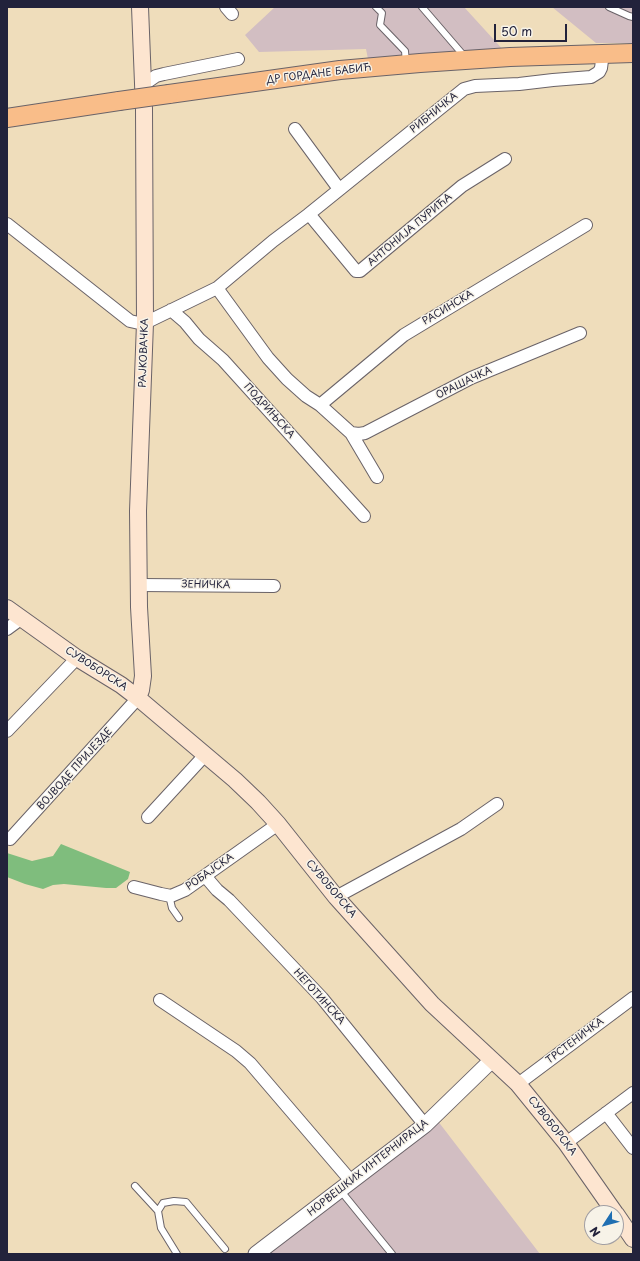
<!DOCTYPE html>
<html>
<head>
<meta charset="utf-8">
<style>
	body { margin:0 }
	#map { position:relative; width:640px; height:1261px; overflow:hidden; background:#efddbb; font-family:"Playpen Sans",sans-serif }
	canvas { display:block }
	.frame { position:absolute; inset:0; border:8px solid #22223b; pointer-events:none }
	.north { position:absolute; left:584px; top:1205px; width:40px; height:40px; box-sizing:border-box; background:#f7f3e8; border:1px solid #a29fa3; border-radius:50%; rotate:234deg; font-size:11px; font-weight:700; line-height:16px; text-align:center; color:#22223b }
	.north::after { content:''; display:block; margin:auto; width:14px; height:18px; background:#1f6fb2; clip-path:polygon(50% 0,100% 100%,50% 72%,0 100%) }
	.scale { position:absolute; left:494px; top:24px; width:73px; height:18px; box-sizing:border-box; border:2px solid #22223b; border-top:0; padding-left:5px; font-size:12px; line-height:14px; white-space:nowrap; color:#22223b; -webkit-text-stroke:3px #f7f3e8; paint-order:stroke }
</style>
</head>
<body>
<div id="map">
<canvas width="640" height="1261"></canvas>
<div class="frame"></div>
<div class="north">N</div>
<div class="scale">50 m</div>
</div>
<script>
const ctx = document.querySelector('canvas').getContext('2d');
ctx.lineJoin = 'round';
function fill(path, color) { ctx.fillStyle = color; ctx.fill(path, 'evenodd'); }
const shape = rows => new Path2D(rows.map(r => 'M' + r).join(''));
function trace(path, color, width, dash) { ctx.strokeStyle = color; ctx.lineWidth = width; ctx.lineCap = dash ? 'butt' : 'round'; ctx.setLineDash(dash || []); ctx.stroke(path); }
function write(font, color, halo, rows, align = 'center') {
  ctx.font = font + ' "Playpen Sans",sans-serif'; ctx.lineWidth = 3; ctx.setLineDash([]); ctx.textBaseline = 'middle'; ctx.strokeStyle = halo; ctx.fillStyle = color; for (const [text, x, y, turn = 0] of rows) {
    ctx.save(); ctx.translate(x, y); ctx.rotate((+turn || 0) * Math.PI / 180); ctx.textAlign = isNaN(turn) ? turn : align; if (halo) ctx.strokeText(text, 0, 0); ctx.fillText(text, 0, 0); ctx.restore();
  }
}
fill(shape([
	[275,7,464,7,506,53,368,59,366,49,259,52,245,35],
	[552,7,633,7,633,43,596,43],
	[434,1116,540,1254,256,1254]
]), '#d2bec2');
fill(shape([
	[61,844,130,872,128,879,116,888,106,888,64,884,53,885,43,889,25,884,7,877,7,853,32,861,53,856]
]), '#7fbd7d');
const service = shape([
	[376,7,382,13,380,25,405,51,406,63],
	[422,7,465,57],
	[609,7,629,16,633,17],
	[169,895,172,908,179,918],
	[135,1186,158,1211,161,1228,177,1254],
	[340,1190,392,1254],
	[158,1211,163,1203,174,1201,186,1202,225,1249]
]);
const minor = shape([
	[226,7,232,14],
	[143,85,156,76,164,74,238,59],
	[295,129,339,189],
	[309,214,356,271,360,271,462,186,505,159],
	[7,224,130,321,139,323,145,323,217,288,273,241,309,214,464,89,475,86,519,84,553,80,591,77,599,72,601,68,603,53],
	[217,288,268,358,287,379,306,396,320,405,351,433,377,477],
	[171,310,185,322,199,339,223,360,364,516],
	[320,405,404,335,586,225],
	[351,433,359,434,365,433,471,378,580,333],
	[139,585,274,586],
	[7,629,22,618],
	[7,731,77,658],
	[148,817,205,755],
	[10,839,138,698],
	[205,876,217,890,229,900,322,998,425,1125],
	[134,887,161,894,171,896,185,890,278,824],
	[336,897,461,829,497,804],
	[160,1000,236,1051,250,1063,351,1181],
	[518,1084,633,998],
	[606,1113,633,1148],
	[566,1143,633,1093]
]);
const tertiary = shape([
	[256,1254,425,1125,492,1060]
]);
const secondary = shape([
	[7,608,77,658,121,685,138,698,235,780,258,802,278,824,336,897,432,1004,518,1084,566,1143,615,1213],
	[138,698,141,690,143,676,139,607,138,511,145,323,144,109,140,7],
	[616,1214,633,1239]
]);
const primary = shape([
	[169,94,340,70,420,63,510,57,633,53],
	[7,118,119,101]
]);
trace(service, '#6a6368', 8);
trace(minor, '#6a6368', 14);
trace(tertiary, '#6a6368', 17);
trace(secondary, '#6a6368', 18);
trace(primary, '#6a6368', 20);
trace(service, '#fff', 6);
trace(minor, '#fff', 12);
trace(tertiary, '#fff', 15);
trace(secondary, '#fde5d0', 16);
trace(primary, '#f9bd89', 18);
const primaryBridge = shape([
	[119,101,169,94]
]);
trace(primaryBridge, '#6a6368', 20, []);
trace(primaryBridge, '#f9bd89', 18);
write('10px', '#22223b', '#f7f3e8', [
	["ДР ГОРДАНЕ БАБИЋ",319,74,-7],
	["РИБНИЧКА",434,113,-39],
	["АНТОНИЈА ПУРИЋА",410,230,-40],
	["РАСИНСКА",448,308,-31],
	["РАЈКОВАЧКА",144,353,-88],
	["ОРАШАЧКА",464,383,-26],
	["ПОДРИЊСКА",269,411,48],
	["ЗЕНИЧКА",206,585,1],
	["СУВОБОРСКА",96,669,33],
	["ВОЈВОДЕ ПРИЈЕЗДЕ",75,769,-48],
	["РОБАЈСКА",210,872,-35],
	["СУВОБОРСКА",331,889,50],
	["НЕГОТИНСКА",319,997,48],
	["ТРСТЕНИЧКА",575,1041,-37],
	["СУВОБОРСКА",552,1126,52],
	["НОРВЕШКИХ ИНТЕРНИРАЦА",368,1168,-38]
]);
</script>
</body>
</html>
